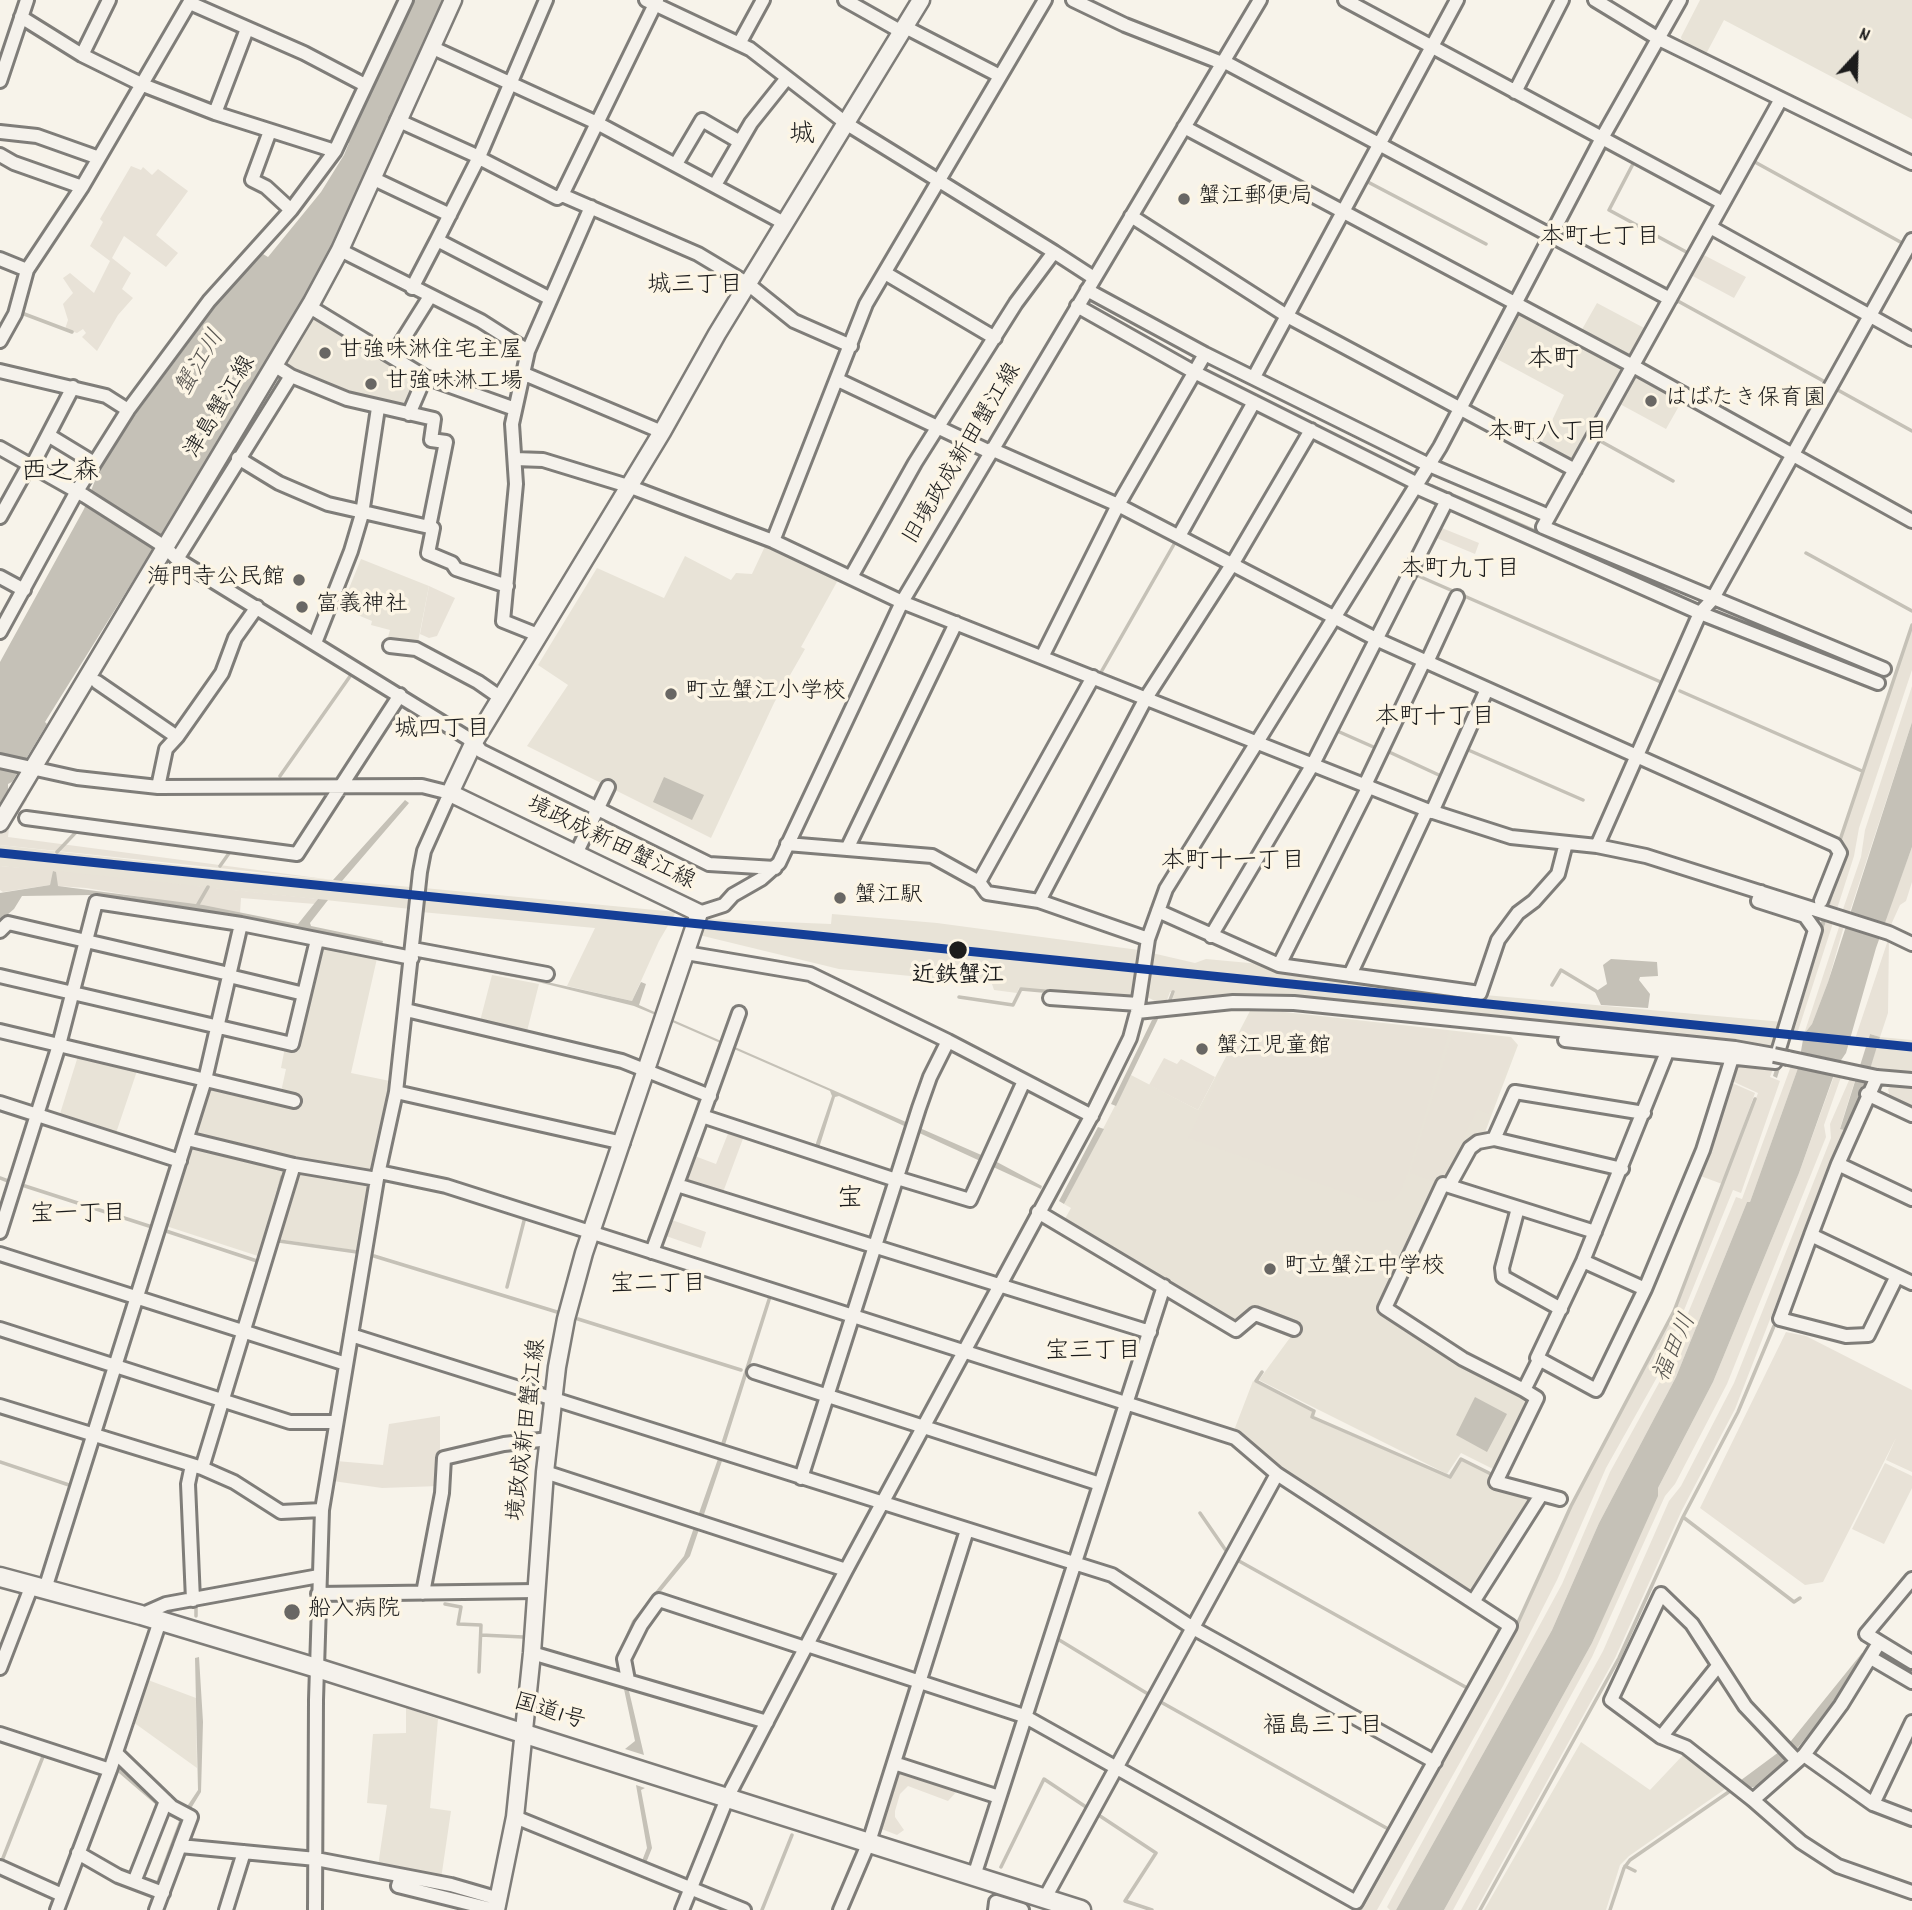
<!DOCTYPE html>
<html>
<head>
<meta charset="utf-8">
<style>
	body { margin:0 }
	#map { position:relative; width:1912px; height:1910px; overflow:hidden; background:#f7f3ea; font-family:Dekko,sans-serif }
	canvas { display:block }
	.north { position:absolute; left:1821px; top:21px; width:70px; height:70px; -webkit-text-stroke:5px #fcf5e5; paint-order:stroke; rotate:22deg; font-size:19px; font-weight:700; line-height:28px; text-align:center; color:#1c1c1c }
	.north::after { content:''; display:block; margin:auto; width:24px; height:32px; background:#1c1c1c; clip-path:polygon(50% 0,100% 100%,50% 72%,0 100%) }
</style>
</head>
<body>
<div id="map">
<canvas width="1912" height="1910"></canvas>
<div class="north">N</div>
</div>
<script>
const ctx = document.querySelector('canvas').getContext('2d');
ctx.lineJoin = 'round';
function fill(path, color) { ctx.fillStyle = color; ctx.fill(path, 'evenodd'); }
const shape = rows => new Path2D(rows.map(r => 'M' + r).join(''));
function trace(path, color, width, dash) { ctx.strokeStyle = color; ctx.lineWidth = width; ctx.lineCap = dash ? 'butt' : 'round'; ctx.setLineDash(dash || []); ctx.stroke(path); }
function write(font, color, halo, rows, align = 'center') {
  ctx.font = font + ' Dekko,"Klee One",sans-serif'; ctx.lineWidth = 7; ctx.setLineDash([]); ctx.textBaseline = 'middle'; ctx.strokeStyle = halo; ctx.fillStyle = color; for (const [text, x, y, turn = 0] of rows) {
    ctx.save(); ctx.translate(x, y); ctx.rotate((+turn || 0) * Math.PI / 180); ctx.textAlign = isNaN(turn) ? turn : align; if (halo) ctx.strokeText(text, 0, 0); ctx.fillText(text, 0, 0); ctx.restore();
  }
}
fill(shape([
	[1700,0,1912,0,1912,119,1724,20,1706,54,1682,41,1681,37],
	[1597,303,1646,329,1572,463,1540,446,1564,395,1497,359,1520,314,1524,313,1576,340],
	[312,311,422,378,409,412,345,396,281,369],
	[1635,372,1683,399,1666,429,1618,403],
	[767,542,838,580,801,647,805,649,774,703,711,838,527,746,568,685,538,665,597,568,664,598,685,556,731,580,736,573,752,574],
	[361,559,429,586,417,647,386,644,390,630,371,625,372,621,341,608],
	[0,845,231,871,411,887,411,909,0,866],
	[424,888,676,912,659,941,632,1001,567,986,595,928,421,912],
	[832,914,937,923,1139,950,1130,999,1019,988,1017,993,994,990,992,984,839,969,699,935,707,919,831,924],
	[322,946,378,954,351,1073,390,1081,373,1175,198,1137,195,1133,209,1089,214,1087,297,1106,298,1095,281,1092,286,1069,281,1068,285,1047,318,949],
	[1152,953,1195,963,1206,959,1260,964,1273,969,1485,995,1783,1022,1775,1050,1287,998,1216,996,1172,1000,1175,992,1170,992,1167,1000,1155,1001,1145,996],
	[492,975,539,984,526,1035,479,1025],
	[1250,1011,1284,1012,1511,1037,1518,1045,1484,1135,1419,1231,1378,1309,1461,1362,1531,1398,1493,1469,1461,1453,1447,1474,1259,1380,1300,1324,1253,1308,1233,1323,1062,1224,1071,1208,1064,1204,1131,1075,1198,1110],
	[1880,1037,1912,1040,1912,1072,1870,1067],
	[78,1056,137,1071,115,1136,59,1117],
	[196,1149,285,1168,261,1257,166,1226,190,1150],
	[298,1171,367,1184,371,1188,360,1251,277,1239],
	[1253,1381,1313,1412,1311,1418,1450,1478,1462,1460,1489,1474,1490,1483,1533,1496,1471,1594,1281,1472,1233,1433],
	[148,1680,196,1698,197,1768,133,1722],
	[406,1708,438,1719,430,1808,451,1811,441,1879,378,1866,387,1805,367,1803,373,1734,406,1733],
	[1581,1742,1650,1790,1684,1754,1728,1787,1629,1856,1620,1865,1606,1910,1484,1910]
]), '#e8e3d7');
fill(shape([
	[131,166,141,170,143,167,152,175,158,169,188,191,156,235,178,253,166,267,124,236,112,258,131,273,122,289,133,298,118,315,97,351,82,337,86,333,83,329,77,333,65,329,68,320,63,304,73,293,63,278,70,273,94,293,110,261,90,246,103,222,100,219],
	[1700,253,1746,277,1734,298,1689,274],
	[1437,526,1479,543,1475,554,1432,536],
	[429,586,455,598,437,636,429,638,420,634],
	[1912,627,1912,670,1859,828,1854,856,1836,912,1828,910,1845,851,1841,840],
	[1912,686,1912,722,1848,917,1841,915,1861,857,1865,830],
	[27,789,27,800,9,828,8,837,333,880,0,845,0,832],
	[1912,847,1912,882,1906,901,1900,905,1890,927,1883,925],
	[0,866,48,870,318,899,315,904,241,898,240,913,86,888,57,886,54,872,50,885,3,892,0,890],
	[1826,921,1832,922,1832,926,1798,1031,1794,1031],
	[1840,924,1844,926,1828,982,1812,1024,1804,1034],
	[1889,937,1888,1013,1880,1037,1870,1034,1868,1040,1855,1039],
	[1258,1013,1449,1031,1409,1169,1400,1193,1393,1200,1372,1202,1188,1138,1249,1018],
	[1453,1032,1510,1039,1515,1045,1489,1114,1477,1109,1441,1184,1410,1173],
	[1164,1058,1177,1064,1181,1059,1215,1077,1198,1110,1149,1085],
	[1739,1060,1774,1066,1770,1077,1780,1081,1741,1193,1733,1190,1656,1379,1606,1468,1557,1580,1503,1686,1377,1910,1362,1910,1512,1639,1573,1503,1675,1311,1758,1093,1732,1081],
	[1791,1066,1798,1068,1750,1202,1747,1202,1676,1377,1599,1523,1552,1630,1396,1910,1390,1910,1387,1907,1562,1584,1610,1472,1660,1381,1736,1197,1742,1199],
	[1834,1076,1841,1077,1824,1125,1826,1137,1727,1384,1675,1484,1665,1496,1592,1657,1453,1910,1444,1910,1592,1643,1658,1488,1713,1382,1799,1173],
	[1850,1078,1855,1080,1840,1128,1844,1130,1735,1409,1682,1510,1615,1658,1476,1910,1461,1910,1603,1651,1669,1501,1681,1486,1734,1383,1831,1138,1830,1124],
	[1732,1083,1755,1093,1722,1184,1698,1175],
	[1893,1084,1912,1086,1912,1108,1890,1098,1888,1089],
	[729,1131,744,1136,722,1195,681,1183,692,1155,716,1164],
	[669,1219,706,1232,701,1248,663,1235],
	[1786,1332,1806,1336,1912,1390,1912,1472,1886,1460,1896,1438,1823,1582,1805,1585,1700,1508],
	[440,1416,440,1486,382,1488,333,1481,336,1461,383,1465,389,1424],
	[1885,1463,1912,1476,1912,1488,1884,1544,1852,1529],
	[898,1769,959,1789,948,1801,908,1786,900,1794,895,1811,895,1817,904,1830,897,1835,879,1828]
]), '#e8e2d7');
fill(shape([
	[409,0,445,0,346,219,310,286,187,494,45,722,47,724,12,782,8,784,8,793,0,807,0,662,84,509,99,470,127,426,221,299,263,254,268,257,321,192,344,155,349,143,345,141],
	[1432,484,1535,529,1533,534,1429,489],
	[1912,722,1912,847,1876,948,1846,1053,1837,1066,1799,1173,1713,1382,1658,1488,1658,1496,1592,1643,1444,1910,1396,1910,1552,1630,1599,1523,1676,1377,1747,1202,1750,1202,1798,1068,1804,1034,1812,1024,1828,982],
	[664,777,704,795,692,820,653,802],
	[405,800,409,803,342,881,333,880],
	[53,871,56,872,58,886,203,905,298,924,318,899,328,900,310,923,311,926,383,941,382,945,197,910,91,895,22,896,14,909,0,921,0,893,50,885],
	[1822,919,1826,921,1777,1078,1773,1076],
	[418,953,632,1001,641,982,646,984,639,1005,659,1014,658,1016,634,1006,534,981,417,959],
	[1611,959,1657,962,1658,976,1640,977,1639,980,1650,994,1648,1008,1601,1005,1595,992,1607,984,1603,965],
	[1159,1017,1116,1106,1111,1104,1152,1020],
	[671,1019,995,1161,1042,1186,1041,1189,839,1096,835,1097,818,1151,814,1149,832,1096,830,1091,670,1021],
	[1870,1034,1880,1037,1866,1082,1844,1130,1840,1129],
	[1098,1127,1104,1129,1064,1204,1059,1201],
	[769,1294,772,1296,724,1448,720,1447],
	[1475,1397,1507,1414,1487,1452,1456,1435],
	[719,1456,723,1458,690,1556,657,1596,621,1657,644,1755,625,1749,635,1741,617,1656,632,1621,684,1556],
	[1862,1653,1865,1656,1833,1704,1795,1751,1757,1786,1734,1792,1729,1789,1787,1746],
	[199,1657,203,1722,201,1792,190,1810,160,1887,155,1885,179,1821,169,1816,105,1761,0,1730,0,1726,120,1764,175,1813,186,1808,198,1790,195,1658],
	[636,1785,645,1788,641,1790,652,1848,646,1863,642,1861,647,1848]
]), '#c5c1b7');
trace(shape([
	[1753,161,1904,244],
	[1634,162,1609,210,1690,254],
	[1366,181,1486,244],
	[1676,300,1827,383],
	[19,312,72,332],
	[1836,389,1912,431],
	[1602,442,1673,481],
	[1806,553,1912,611],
	[1414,574,1663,683],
	[1100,674,1177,539],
	[1680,691,1862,771],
	[1335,730,1378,749],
	[1466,749,1583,800],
	[1387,751,1441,776],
	[280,776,353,672],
	[1843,847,1840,840,1912,625],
	[57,852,79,829],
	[220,866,232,849],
	[197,906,208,887],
	[1827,909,1836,878],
	[1552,985,1561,970,1596,991],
	[959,997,1013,1005,1021,989,1054,992],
	[1170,1000,1173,992],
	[0,1178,8,1181],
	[25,1186,152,1227],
	[166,1231,260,1262],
	[267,1238,282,1177],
	[279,1241,357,1252],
	[374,1256,557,1312],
	[507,1287,525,1217],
	[578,1319,741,1370],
	[1262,1372,1256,1381,1314,1411,1312,1417,1450,1477,1461,1459,1491,1474,1492,1482],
	[0,1462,69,1485],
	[1200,1513,1229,1555],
	[1683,1517,1794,1602,1800,1598],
	[1239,1561,1469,1689],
	[196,1602,196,1616],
	[445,1604,461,1607,458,1624,481,1625,479,1672],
	[1515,1629,1571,1506,1674,1311,1755,1099],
	[481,1635,523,1637],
	[1056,1638,1148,1694],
	[1159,1701,1390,1830],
	[1097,1814,1156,1853,1125,1901,1152,1910],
	[1,1863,44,1754],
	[1625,1866,1635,1871],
	[1001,1867,1044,1779,1086,1807],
	[762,1910,792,1835],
	[1360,1910,1503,1651],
	[1480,1910,1619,1658,1683,1517,1738,1412,1774,1326],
	[1610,1910,1624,1868,1630,1860,1733,1789]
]), '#c5c1b7', 3.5);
const minor = shape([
	[546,0,479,157,437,240,549,298],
	[646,0,750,49,847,124,1054,252],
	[657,0,562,195,698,254,748,284,794,321,851,346],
	[845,0,902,32],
	[1073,0,1125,25,1222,63],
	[1345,0,1723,203],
	[1595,0,1659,39,1912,163],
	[190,3,304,53,365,85],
	[21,17,82,55,143,85,215,113,335,151],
	[905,27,1000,76],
	[739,44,763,0],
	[431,47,597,123,784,223],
	[82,55,109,0],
	[1223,61,1670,299],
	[0,81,27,0],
	[1515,92,1562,0],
	[1781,99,1543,527,1884,669],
	[215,113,247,29],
	[397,120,479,157],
	[1184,127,1633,366,1912,521],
	[270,131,252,180,266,187,291,210],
	[0,132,37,136,99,158],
	[0,155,14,163,82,187],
	[479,158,557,198,562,195],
	[676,164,702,120,740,142],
	[372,178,450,215],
	[715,185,751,123,787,78],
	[1131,216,1287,316,1575,470],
	[1710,227,1912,339],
	[340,250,481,321,528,351],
	[0,259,27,270],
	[885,273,995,338],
	[412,288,437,240],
	[1087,290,1205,354,1429,465,1549,516],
	[1077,306,1194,372,1418,484],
	[310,307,425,377,515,409],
	[0,341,15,314,27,270,82,187,191,0],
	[392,357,429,298],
	[274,365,291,376,347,399,434,419,431,440,446,442,429,527,433,528,428,553,452,563,456,569,507,586],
	[0,371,106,396,128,410],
	[522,373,662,432],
	[1254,377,1457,0],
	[838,380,990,452],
	[409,414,425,377],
	[48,435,94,463],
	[0,448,85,496,165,547,177,559,474,742,481,751,709,864,775,868],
	[991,449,1118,505,1378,640,1835,845,1840,853,1821,901],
	[238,458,279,483,328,504,429,527],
	[515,459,543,460,628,486,773,541,902,602,1427,810,1511,837,1597,846,1646,856,1889,933,1912,944],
	[32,466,73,387],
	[1416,487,1700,613,1878,683],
	[0,517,29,465],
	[1179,536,1254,402],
	[773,541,866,304,1045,0],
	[177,559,291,376],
	[0,577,24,590],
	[851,577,915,463,1016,303,1054,252,1094,278],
	[0,632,77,491,128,410,209,301,291,210,335,151,406,0],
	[538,635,503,621,516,484,512,424,528,351,591,207],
	[315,643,351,551,362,514,378,408],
	[390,646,416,649,478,682,501,698],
	[1042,657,1118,505,1205,354],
	[1427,662,1457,597],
	[97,682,177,737,222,673,235,638,257,607],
	[0,761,77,778,158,787,422,786,450,793,424,851,420,872,396,1092,377,1179,322,1510,316,1700,315,1910],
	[1365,785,1424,661],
	[158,787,166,749,177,737],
	[1432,812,1487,689],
	[26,818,297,854,400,695],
	[787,844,932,856,979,882,987,893,1039,901,1146,698,1233,563,1311,430],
	[1597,846,1700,613,1712,600,1912,240],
	[847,849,956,623],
	[576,854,608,787],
	[979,882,1093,677],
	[1039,901,1148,939],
	[1158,911,1279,965,1480,993,1498,940,1518,913,1534,901,1558,874,1566,843],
	[699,913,724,905,733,895,761,879,779,863,902,602,1260,0],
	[0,931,8,923,229,974],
	[1211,936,1313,764,1447,500],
	[413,949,547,974],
	[686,953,810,974,948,1041,1092,1116],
	[1279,965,1369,786],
	[1350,975,1427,810],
	[0,976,292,1044,317,940],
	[229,976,304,994],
	[1050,998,1138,1004],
	[406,1010,622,1061,710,1096],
	[1137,1012,1233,1002,1294,1003,1735,1048,1774,1055],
	[0,1031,294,1101],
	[1565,1040,1775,1062,1815,930,1805,916,1758,901,1761,892],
	[1667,1052,1583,1261,1537,1358,1596,1390,1645,1289,1703,1150,1732,1058],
	[1788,1058,1877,1077,1912,1080],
	[1877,1077,1838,1164,1811,1235,1912,1283],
	[396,1092,623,1143],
	[1867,1094,1912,1115],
	[0,1103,180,1161],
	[702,1116,739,1013],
	[187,1139,294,1165,377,1179],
	[1494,1139,1622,1169],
	[1838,1164,1912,1199],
	[379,1172,446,1186,1235,1438,1277,1474,1510,1626,1356,1902,1024,1716,807,1645],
	[897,1178,970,1200,1024,1081],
	[677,1185,1150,1332],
	[1449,1186,1443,1184,1385,1308,1463,1359,1524,1390,1539,1360],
	[1518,1208,1502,1268,1503,1277,1561,1309],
	[1038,1212,1236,1330,1255,1314,1294,1329],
	[0,1232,59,1045,96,902,241,924,412,958],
	[1595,1232,1449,1186,1470,1148,1478,1142,1494,1139,1515,1092,1644,1113],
	[1811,1235,1780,1319,1846,1336,1868,1335,1897,1276],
	[652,1252,702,1116,896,1180],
	[0,1254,346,1364],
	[1583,1261,1645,1289],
	[0,1329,290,1422,335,1422],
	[351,1335,1112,1575,1193,1628,1435,1762],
	[754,1372,1100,1484],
	[1524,1390,1537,1398,1496,1482,1560,1499],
	[0,1406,202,1468,234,1482,281,1512,322,1510],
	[192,1465,188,1484,193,1600],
	[202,1468,294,1165],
	[545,1472,846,1570],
	[801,1478,919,1108,930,1077,948,1041],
	[1912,1579,1866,1634,1912,1662],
	[45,1589,205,1080,241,924],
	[423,1593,442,1493,444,1458,504,1444,549,1439],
	[318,1594,536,1591],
	[1473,1602,1541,1495],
	[141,1615,166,1604,319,1576],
	[1879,1643,1841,1705,1804,1755,1753,1800,1801,1842,1838,1866,1912,1892],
	[532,1653,767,1722],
	[1871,1658,1912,1682],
	[0,1668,32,1585],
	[628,1680,624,1659,641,1625,659,1600,805,1648],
	[0,1734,110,1770],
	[1661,1737,1718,1666],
	[116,1753,172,1807,191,1817,180,1846],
	[1804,1755,1873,1804,1912,1819],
	[894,1763,999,1797],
	[1753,1800,1686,1747,1661,1737,1611,1700,1661,1594,1692,1624,1745,1706,1797,1761],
	[1873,1804,1912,1722],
	[515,1817,744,1910],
	[78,1853,118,1876,163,1893],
	[0,1867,62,1895],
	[401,1876,398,1886,495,1910],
	[974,1876,1164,1286],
	[134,1882,166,1801],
	[1045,1898,1277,1474],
	[57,1910,110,1770,160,1621],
	[156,1910,180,1846,316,1859,451,1885,499,1899],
	[226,1910,244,1852],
	[682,1910,728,1796,846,1570,1093,1113,1130,1038,1137,1012,1148,939,1166,889,1440,447,1602,138,1680,0],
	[840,1910,869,1842,967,1530],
	[995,1910,996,1902,1022,1910]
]);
const major = shape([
	[0,823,312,302,340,250,453,0],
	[496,1910,515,1817,532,1653,545,1472,557,1367,566,1319,584,1253,699,913,450,793,474,742,662,432,717,334,921,0]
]);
const highway = shape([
	[0,1577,141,1615,320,1669,1081,1910]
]);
trace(minor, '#7f7d79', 18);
trace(major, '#7f7d79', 21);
trace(highway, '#7f7d79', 23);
trace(minor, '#f5f2ec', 12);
trace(major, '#f5f2ec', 16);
trace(highway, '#f5f2ec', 18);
const minorBridge = shape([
	[1774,1055,1788,1058]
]);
trace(minorBridge, '#7f7d79', 18, []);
trace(minorBridge, '#f5f2ec', 12);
trace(shape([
	[0,853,1912,1047]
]), '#153f97', 9);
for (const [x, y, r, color] of [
	[1184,199,7,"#696764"],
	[325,353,7,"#696764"],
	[371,384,7,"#696764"],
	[1651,401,7,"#696764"],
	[299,580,7,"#696764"],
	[302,607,7,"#696764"],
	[671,694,7,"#696764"],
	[840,898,7,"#696764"],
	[958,950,10,"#1c1c1c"],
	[1202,1049,7,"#696764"],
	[1270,1269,7,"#696764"],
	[292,1612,9,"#696764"]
]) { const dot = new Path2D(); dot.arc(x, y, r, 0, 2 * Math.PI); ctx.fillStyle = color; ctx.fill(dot); trace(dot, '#fcf5e5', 2.5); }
write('23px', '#1c1c1c', '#fcf5e5', [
	["蟹江郵便局",1198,199],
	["甘強味淋住宅主屋",339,353],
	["甘強味淋工場",385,384],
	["はばたき保育園",1665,401],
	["海門寺公民館",285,580,"right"],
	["富義神社",316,607],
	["町立蟹江小学校",685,694],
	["蟹江駅",854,898],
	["蟹江児童館",1216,1049],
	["町立蟹江中学校",1284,1269],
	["船入病院",308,1612]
], 'left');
write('23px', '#1c1c1c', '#fcf5e5', [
	["津島蟹江線",222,408,-59],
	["旧境政成新田蟹江線",964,455,-59],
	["境政成新田蟹江線",610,845,26],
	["境政成新田蟹江線",529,1430,-83],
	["国道1号",549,1714,17]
]);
write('bold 23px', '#1c1c1c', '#fcf5e5', [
	["近鉄蟹江",958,978]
]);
write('24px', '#1c1c1c', '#fcf5e5', [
	["本町七丁目",1600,240],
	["城三丁目",695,288],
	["本町八丁目",1548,435],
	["本町九丁目",1460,572],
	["本町十丁目",1435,720],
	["城四丁目",442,732],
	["本町十一丁目",1233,864],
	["宝一丁目",78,1217],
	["宝二丁目",658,1287],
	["宝三丁目",1093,1354],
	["福島三丁目",1323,1729]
]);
write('italic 24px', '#575551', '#fcf5e5', [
	["蟹江川",202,364,-59],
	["福田川",1677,1349,-66]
]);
write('26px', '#1c1c1c', '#fcf5e5', [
	["城",802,137],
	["本町",1553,362],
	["西之森",60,474],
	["宝",850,1201]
]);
</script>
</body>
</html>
